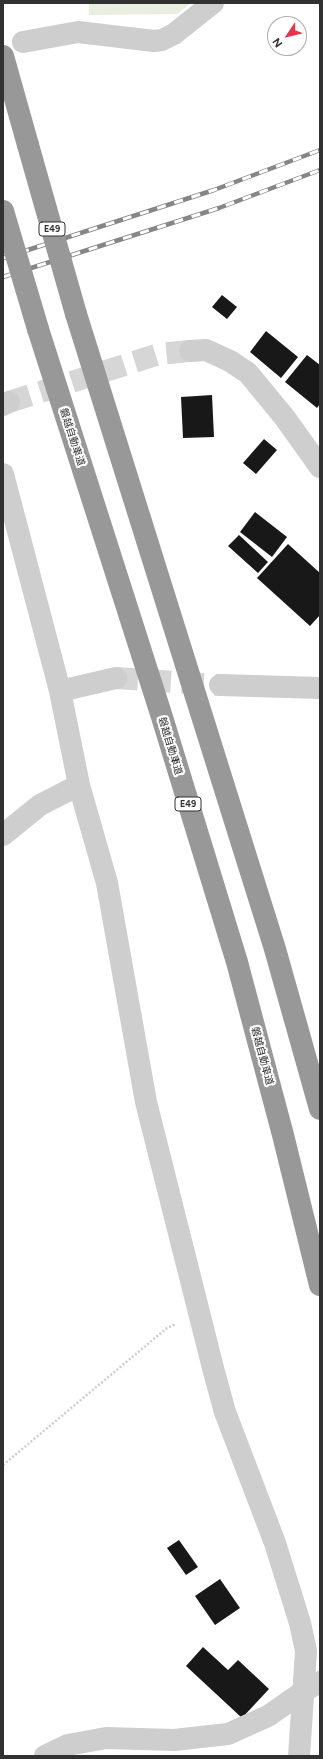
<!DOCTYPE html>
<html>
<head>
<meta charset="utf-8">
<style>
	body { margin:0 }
	#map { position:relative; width:323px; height:1759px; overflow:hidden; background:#fff; font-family:Figtree,sans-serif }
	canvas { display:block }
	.frame { position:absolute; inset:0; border:4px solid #313131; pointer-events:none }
	.north { position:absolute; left:267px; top:16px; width:40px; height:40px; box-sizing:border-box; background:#fff; border:1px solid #adadad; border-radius:50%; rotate:235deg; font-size:11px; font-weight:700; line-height:16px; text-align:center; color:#313131 }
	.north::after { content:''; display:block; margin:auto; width:14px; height:18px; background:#e7354a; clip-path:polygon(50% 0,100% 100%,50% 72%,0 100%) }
</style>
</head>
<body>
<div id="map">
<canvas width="323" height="1759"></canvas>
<div class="frame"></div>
<div class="north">N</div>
</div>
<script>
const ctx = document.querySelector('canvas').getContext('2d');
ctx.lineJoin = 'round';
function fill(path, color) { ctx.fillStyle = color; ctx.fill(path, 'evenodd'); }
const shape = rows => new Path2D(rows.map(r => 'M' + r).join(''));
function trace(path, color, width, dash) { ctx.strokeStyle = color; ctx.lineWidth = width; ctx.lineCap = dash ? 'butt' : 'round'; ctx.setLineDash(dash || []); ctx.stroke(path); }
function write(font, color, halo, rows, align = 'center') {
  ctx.font = font + ' Figtree,"Noto Sans JP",sans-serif'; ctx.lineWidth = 4; ctx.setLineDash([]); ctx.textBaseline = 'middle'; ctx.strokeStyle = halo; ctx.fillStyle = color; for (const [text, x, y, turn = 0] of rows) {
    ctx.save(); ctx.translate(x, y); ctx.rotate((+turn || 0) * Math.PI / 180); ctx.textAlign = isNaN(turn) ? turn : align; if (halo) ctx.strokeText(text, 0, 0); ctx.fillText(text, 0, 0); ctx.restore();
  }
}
fill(shape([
	[89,3,191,3,177,14,89,15]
]), '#e8eee0');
fill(shape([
	[222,295,237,307,227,319,212,307],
	[266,331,298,357,281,378,250,352],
	[307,355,320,365,320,404,317,408,285,382],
	[212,395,214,437,183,438,181,397],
	[264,439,277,450,256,474,243,463],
	[255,512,287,537,272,557,240,532],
	[239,535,268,562,258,573,228,546],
	[288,544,320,573,320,615,310,626,257,578],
	[179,1540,198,1567,186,1575,167,1548],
	[220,1579,240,1608,215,1625,195,1596],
	[203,1647,228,1670,238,1660,269,1689,242,1718,186,1666]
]), '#181818');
trace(shape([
	[9,402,159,354,190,351],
	[116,678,220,685]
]), '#d6d6d6', 22, [22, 11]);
trace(shape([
	[3,1465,167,1328,176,1324]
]), '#cecece', 2.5, [2, 2]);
trace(shape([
	[23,42,78,32,154,41,162,40,174,34,213,3],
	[190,351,206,350,230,361,248,373,285,418,320,467],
	[3,405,9,402],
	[3,474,60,691,79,785,107,883,146,1102,214,1372,225,1412,275,1543,300,1623,306,1651,299,1756],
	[220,685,320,688],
	[60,691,116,678],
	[3,835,40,805,79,785],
	[45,1756,68,1745,106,1738,174,1740,228,1734,268,1716,304,1691,320,1682]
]), '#cecece', 22);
trace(shape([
	[3,56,28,145],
	[76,314,275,949,320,1109],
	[38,329,162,717,237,962,283,1135,320,1285]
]), '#989898', 22);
const rail = shape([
	[3,258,214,190,320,150],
	[3,277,219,208,320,170]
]);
trace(rail, '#868686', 4.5);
trace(rail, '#fff', 3, [9]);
trace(shape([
	[28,145,76,314],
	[3,211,38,329]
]), '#989898', 22);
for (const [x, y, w] of [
	[52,229,26],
	[188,804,26]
]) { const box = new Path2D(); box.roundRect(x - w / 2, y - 7, w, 14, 3); ctx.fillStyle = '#fff'; ctx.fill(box); trace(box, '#313131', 1); }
write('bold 9px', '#313131', null, [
	["E49",52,229],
	["E49",188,804]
]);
write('10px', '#313131', '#fff', [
	["磐越自動車道",72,437,72],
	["磐越自動車道",170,746,73],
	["磐越自動車道",262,1056,75]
]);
</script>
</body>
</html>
